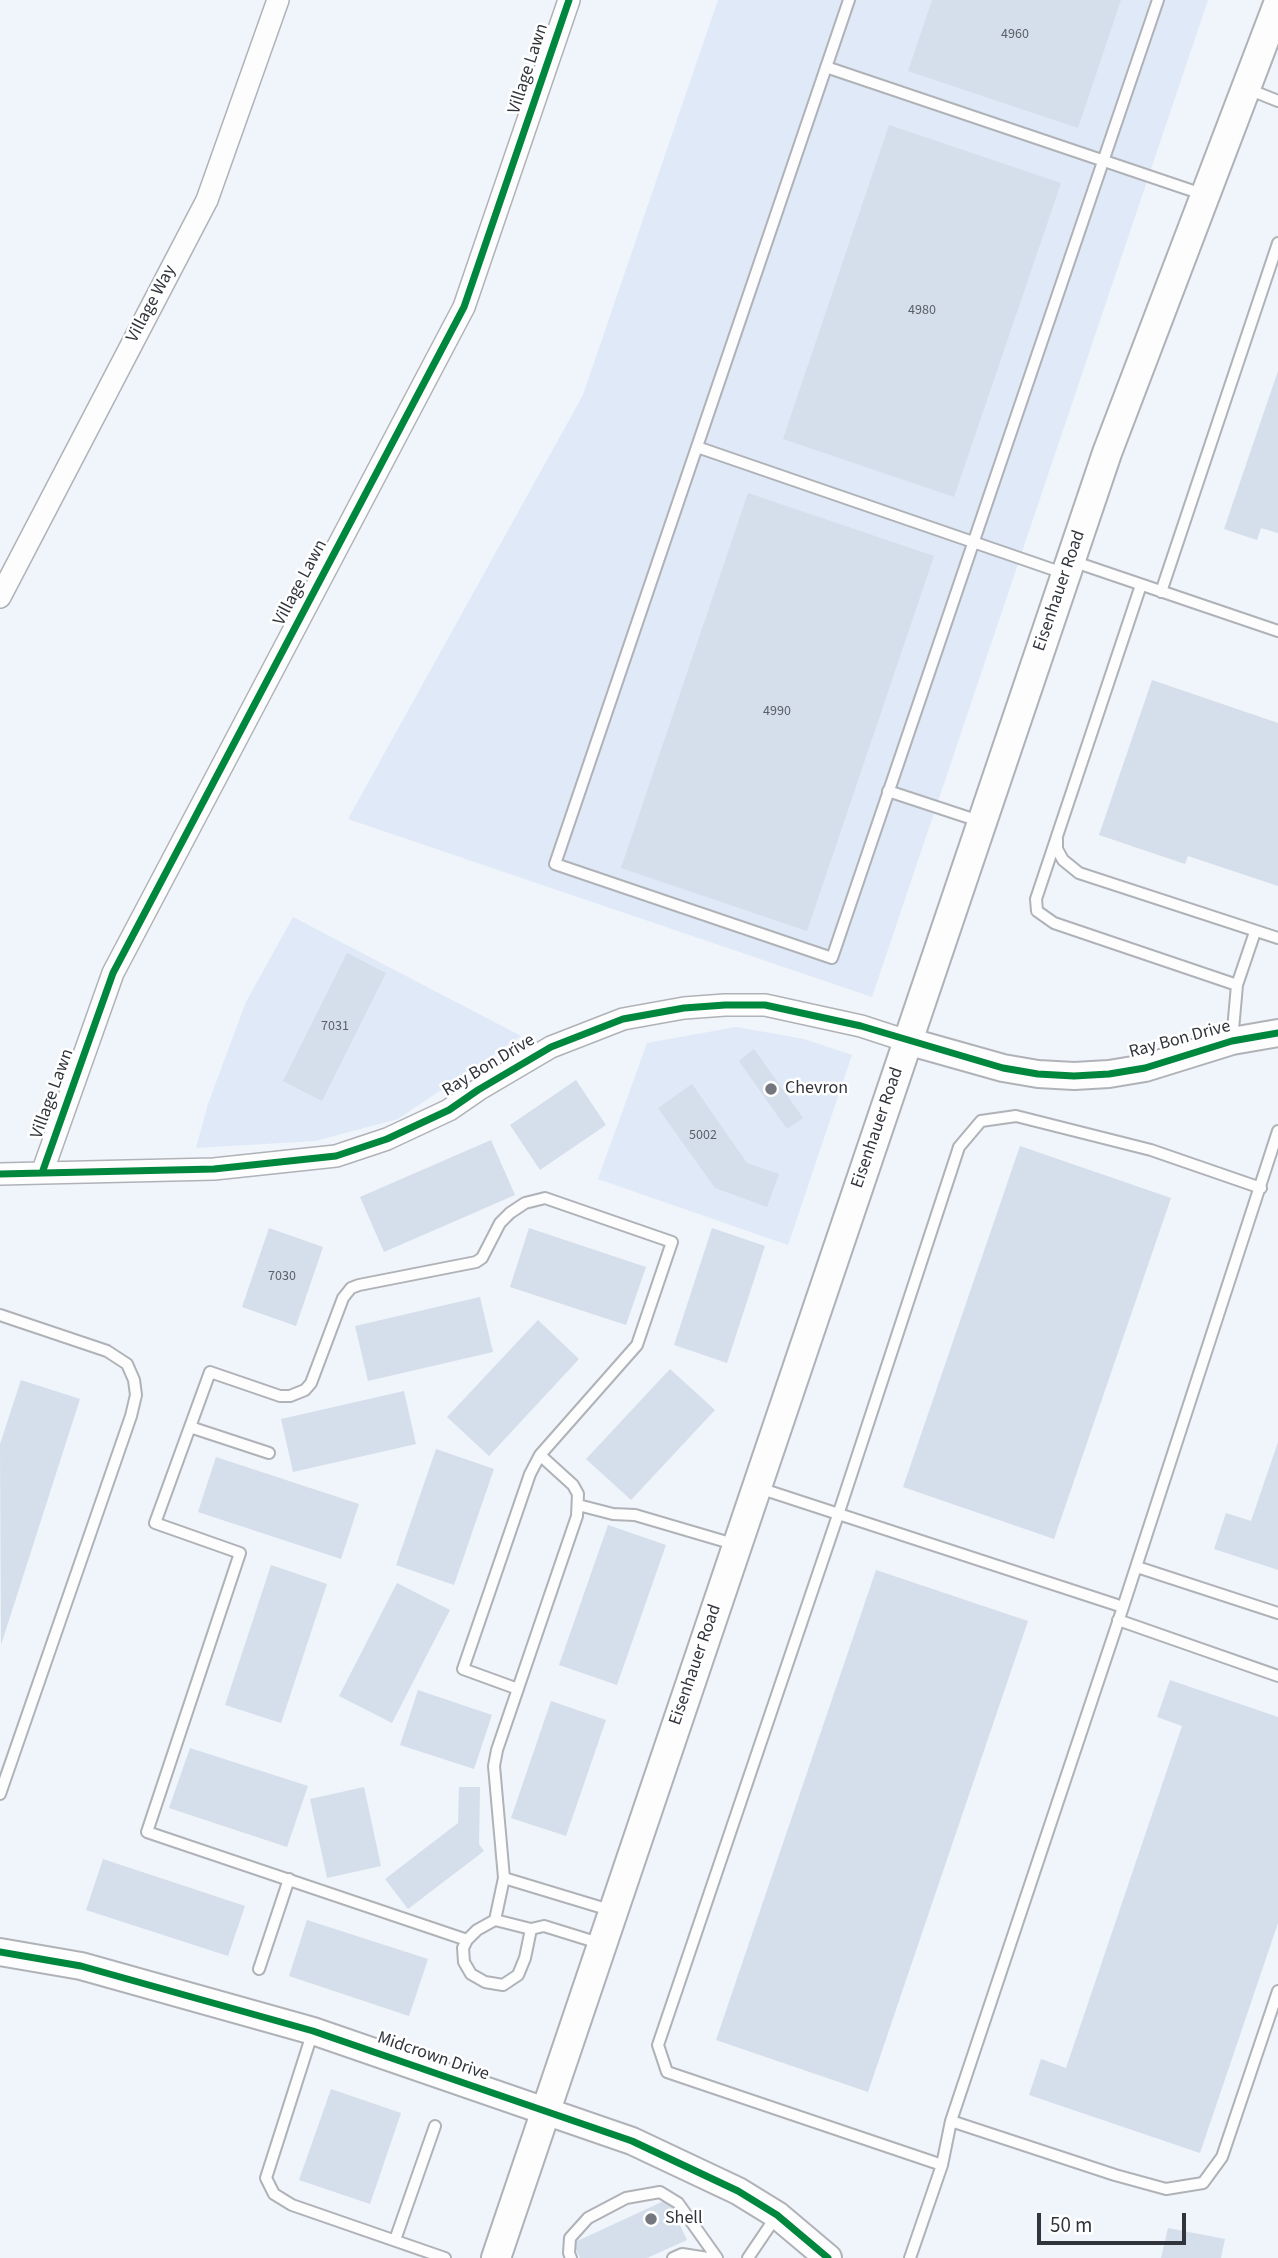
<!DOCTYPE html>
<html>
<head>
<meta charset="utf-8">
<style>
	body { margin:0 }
	#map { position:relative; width:1278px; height:2258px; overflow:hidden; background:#f0f4fb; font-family:"Source Sans 3",sans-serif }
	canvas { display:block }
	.scale { position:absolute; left:1037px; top:2213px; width:149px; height:32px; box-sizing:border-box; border:4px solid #31353b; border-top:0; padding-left:9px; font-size:21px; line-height:24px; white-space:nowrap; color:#31353b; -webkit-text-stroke:5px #fff; paint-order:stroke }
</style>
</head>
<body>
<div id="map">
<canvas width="1278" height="2258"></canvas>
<div class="scale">50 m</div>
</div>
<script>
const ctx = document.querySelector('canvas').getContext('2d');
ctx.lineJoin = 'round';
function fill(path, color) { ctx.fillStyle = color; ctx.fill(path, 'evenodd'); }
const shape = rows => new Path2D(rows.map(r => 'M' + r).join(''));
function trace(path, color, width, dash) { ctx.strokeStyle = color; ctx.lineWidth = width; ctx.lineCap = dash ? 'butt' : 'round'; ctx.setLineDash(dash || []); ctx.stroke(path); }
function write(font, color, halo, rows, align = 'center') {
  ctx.font = font + ' "Source Sans 3",sans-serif'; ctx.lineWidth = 5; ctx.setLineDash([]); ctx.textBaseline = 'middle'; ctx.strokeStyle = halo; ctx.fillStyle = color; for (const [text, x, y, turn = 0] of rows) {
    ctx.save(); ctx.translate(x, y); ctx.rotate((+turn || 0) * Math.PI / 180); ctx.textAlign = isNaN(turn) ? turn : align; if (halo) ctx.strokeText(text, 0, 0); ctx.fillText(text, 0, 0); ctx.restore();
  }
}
fill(shape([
	[718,0,1208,0,872,997,348,819,583,395],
	[293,917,521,1036,398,1119,315,1141,196,1148,208,1104,246,1002],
	[736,1027,804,1039,852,1055,788,1245,598,1179,647,1043]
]), '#dfe9f7');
fill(shape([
	[932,0,1121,0,1078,128,908,71],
	[889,125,1061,183,954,497,783,439],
	[1278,371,1278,533,1261,528,1257,540,1224,529],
	[748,493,934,556,807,931,621,868],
	[1152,680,1278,723,1278,886,1188,856,1185,864,1099,835],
	[347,953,386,973,322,1101,283,1081],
	[754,1049,803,1118,787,1129,739,1061],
	[576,1080,606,1125,540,1170,510,1125],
	[692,1084,747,1163,779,1174,767,1207,715,1188,658,1108],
	[491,1140,515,1195,384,1252,360,1197],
	[1020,1146,1171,1198,1054,1539,903,1487],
	[269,1228,323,1247,296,1326,242,1307],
	[529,1228,646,1267,626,1325,510,1287],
	[712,1228,765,1246,727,1363,674,1345],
	[480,1297,493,1352,368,1381,355,1326],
	[538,1320,579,1359,489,1456,447,1417],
	[670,1369,715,1410,631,1500,586,1459],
	[21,1380,80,1399,1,1645,0,1444],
	[404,1391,416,1444,293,1472,281,1419],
	[1278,1442,1278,1570,1214,1549,1226,1513,1251,1521],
	[436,1449,494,1469,454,1585,396,1565],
	[216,1457,359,1504,341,1559,198,1512],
	[608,1525,666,1545,617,1685,559,1665],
	[271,1565,327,1584,281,1723,225,1705],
	[876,1570,1028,1621,868,2092,716,2040],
	[397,1583,450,1610,392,1723,339,1696],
	[1170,1680,1278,1717,1278,1923,1200,2153,1029,2095,1041,2059,1066,2068,1182,1726,1157,1717],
	[418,1690,492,1715,474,1769,400,1745],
	[551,1701,606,1720,566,1836,511,1818],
	[190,1748,308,1786,287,1847,169,1808],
	[364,1787,381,1866,327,1878,310,1799],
	[459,1787,480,1787,479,1844,484,1851,408,1909,385,1879,458,1823],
	[103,1859,245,1906,228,1956,86,1910],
	[307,1920,428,1959,409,2016,289,1976],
	[331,2089,401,2113,370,2204,299,2180],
	[668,2199,687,2240,647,2258,580,2258,573,2243],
	[1168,2228,1225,2239,1221,2258,1161,2258]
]), '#d5deeb');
const service = shape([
	[849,0,555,864,832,958,1158,0],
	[826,67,1205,195],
	[1248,89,1278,101],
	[697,447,1066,574],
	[1072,561,1278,631],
	[1141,585,1036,899,1037,911,1054,923,1237,985,1232,1041],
	[1161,592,1278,243],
	[888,791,982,822],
	[1057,839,1057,849,1063,860,1079,873,1278,938],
	[1237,985,1255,932],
	[0,1315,107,1351,127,1364,134,1380,136,1395,131,1416,0,1794],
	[190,1427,269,1453],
	[759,1488,1123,1607,1278,1131],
	[578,1505,613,1514,635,1515,737,1545],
	[1137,1567,1278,1613],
	[1118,1620,1278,1676],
	[504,1878,613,1911],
	[495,1920,504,1878,494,1766,497,1750,577,1516,578,1494,573,1485,540,1455],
	[531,1929,525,1958,518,1975,503,1985,485,1982,471,1974,464,1962,463,1948,467,1940,477,1930,495,1920,531,1929,544,1926,602,1944],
	[467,1940,147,1832,240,1553,155,1523,210,1372,280,1396,290,1396,305,1390,311,1383,343,1298,351,1288,359,1285,476,1262,482,1258,500,1223,510,1213,525,1203,545,1198,672,1242,637,1345,540,1455,530,1474,463,1669,518,1689],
	[259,1969,289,1879],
	[313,2031,266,2178,274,2194,292,2205,445,2258],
	[951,2121,1115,2175,1166,2189,1203,2183,1222,2157,1278,1991],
	[942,2165,667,2072,658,2045,838,1515,959,1147,981,1121,1016,1116,1151,1150,1261,1188],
	[395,2240,435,2126],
	[571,2258,569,2253,570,2238,588,2218,626,2198,660,2192,678,2203,717,2258],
	[673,2258,682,2254,708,2258],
	[748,2258,777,2215],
	[910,2258,942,2165,951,2121,1123,1607]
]);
const minor = shape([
	[0,597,207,200,278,0],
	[42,1173,113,973,464,307,569,0],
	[0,1174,214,1169,336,1156,387,1139,449,1110,478,1090,551,1047,623,1019,684,1008,725,1005,765,1005,861,1026,907,1041]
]);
const tertiary = shape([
	[907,1041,1003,1068,1038,1074,1074,1076,1109,1074,1145,1068,1232,1041,1278,1033],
	[0,1952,81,1966,313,2031,632,2141,738,2191,777,2215,828,2258]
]);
const secondary = shape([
	[496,2258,1107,453,1278,4]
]);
trace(service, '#afb2b7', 14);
trace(minor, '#afb2b7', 24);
trace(tertiary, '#afb2b7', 30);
trace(secondary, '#afb2b7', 32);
trace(service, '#fdfdfe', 10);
trace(minor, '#fdfdfe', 21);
trace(tertiary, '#fdfdfe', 26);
trace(secondary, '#fdfdfe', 28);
trace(shape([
	[42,1173,113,973,464,307,569,0],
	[0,1174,214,1169,336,1156,387,1139,449,1110,478,1090,551,1047,623,1019,684,1008,725,1005,765,1005,861,1026,1003,1068,1038,1074,1074,1076,1109,1074,1145,1068,1232,1041,1278,1033],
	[0,1952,81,1966,313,2031,632,2141,738,2191,777,2215,828,2258]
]), '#00873e', 7);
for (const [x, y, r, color] of [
	[771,1089,7,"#74787e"],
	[651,2219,7,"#74787e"]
]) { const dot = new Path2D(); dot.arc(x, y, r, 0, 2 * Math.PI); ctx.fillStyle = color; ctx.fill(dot); trace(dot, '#fff', 2.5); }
write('14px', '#5a5f67', null, [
	["4960",1015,35],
	["4980",922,311],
	["4990",777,712],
	["7031",335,1027],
	["5002",703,1136],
	["7030",282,1277]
]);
write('18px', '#31353b', '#fff', [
	["Village Lawn",529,69,-72],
	["Village Way",152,304,-62],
	["Village Lawn",301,583,-62],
	["Eisenhauer Road",1060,591,-71],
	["Ray Bon Drive",1180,1040,-15],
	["Ray Bon Drive",489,1066,-31],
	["Village Lawn",53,1094,-70],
	["Eisenhauer Road",878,1128,-71],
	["Eisenhauer Road",696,1665,-71],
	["Midcrown Drive",433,2057,19]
]);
write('18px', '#31353b', '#fff', [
	["Chevron",785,1089],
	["Shell",665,2219]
], 'left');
</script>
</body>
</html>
